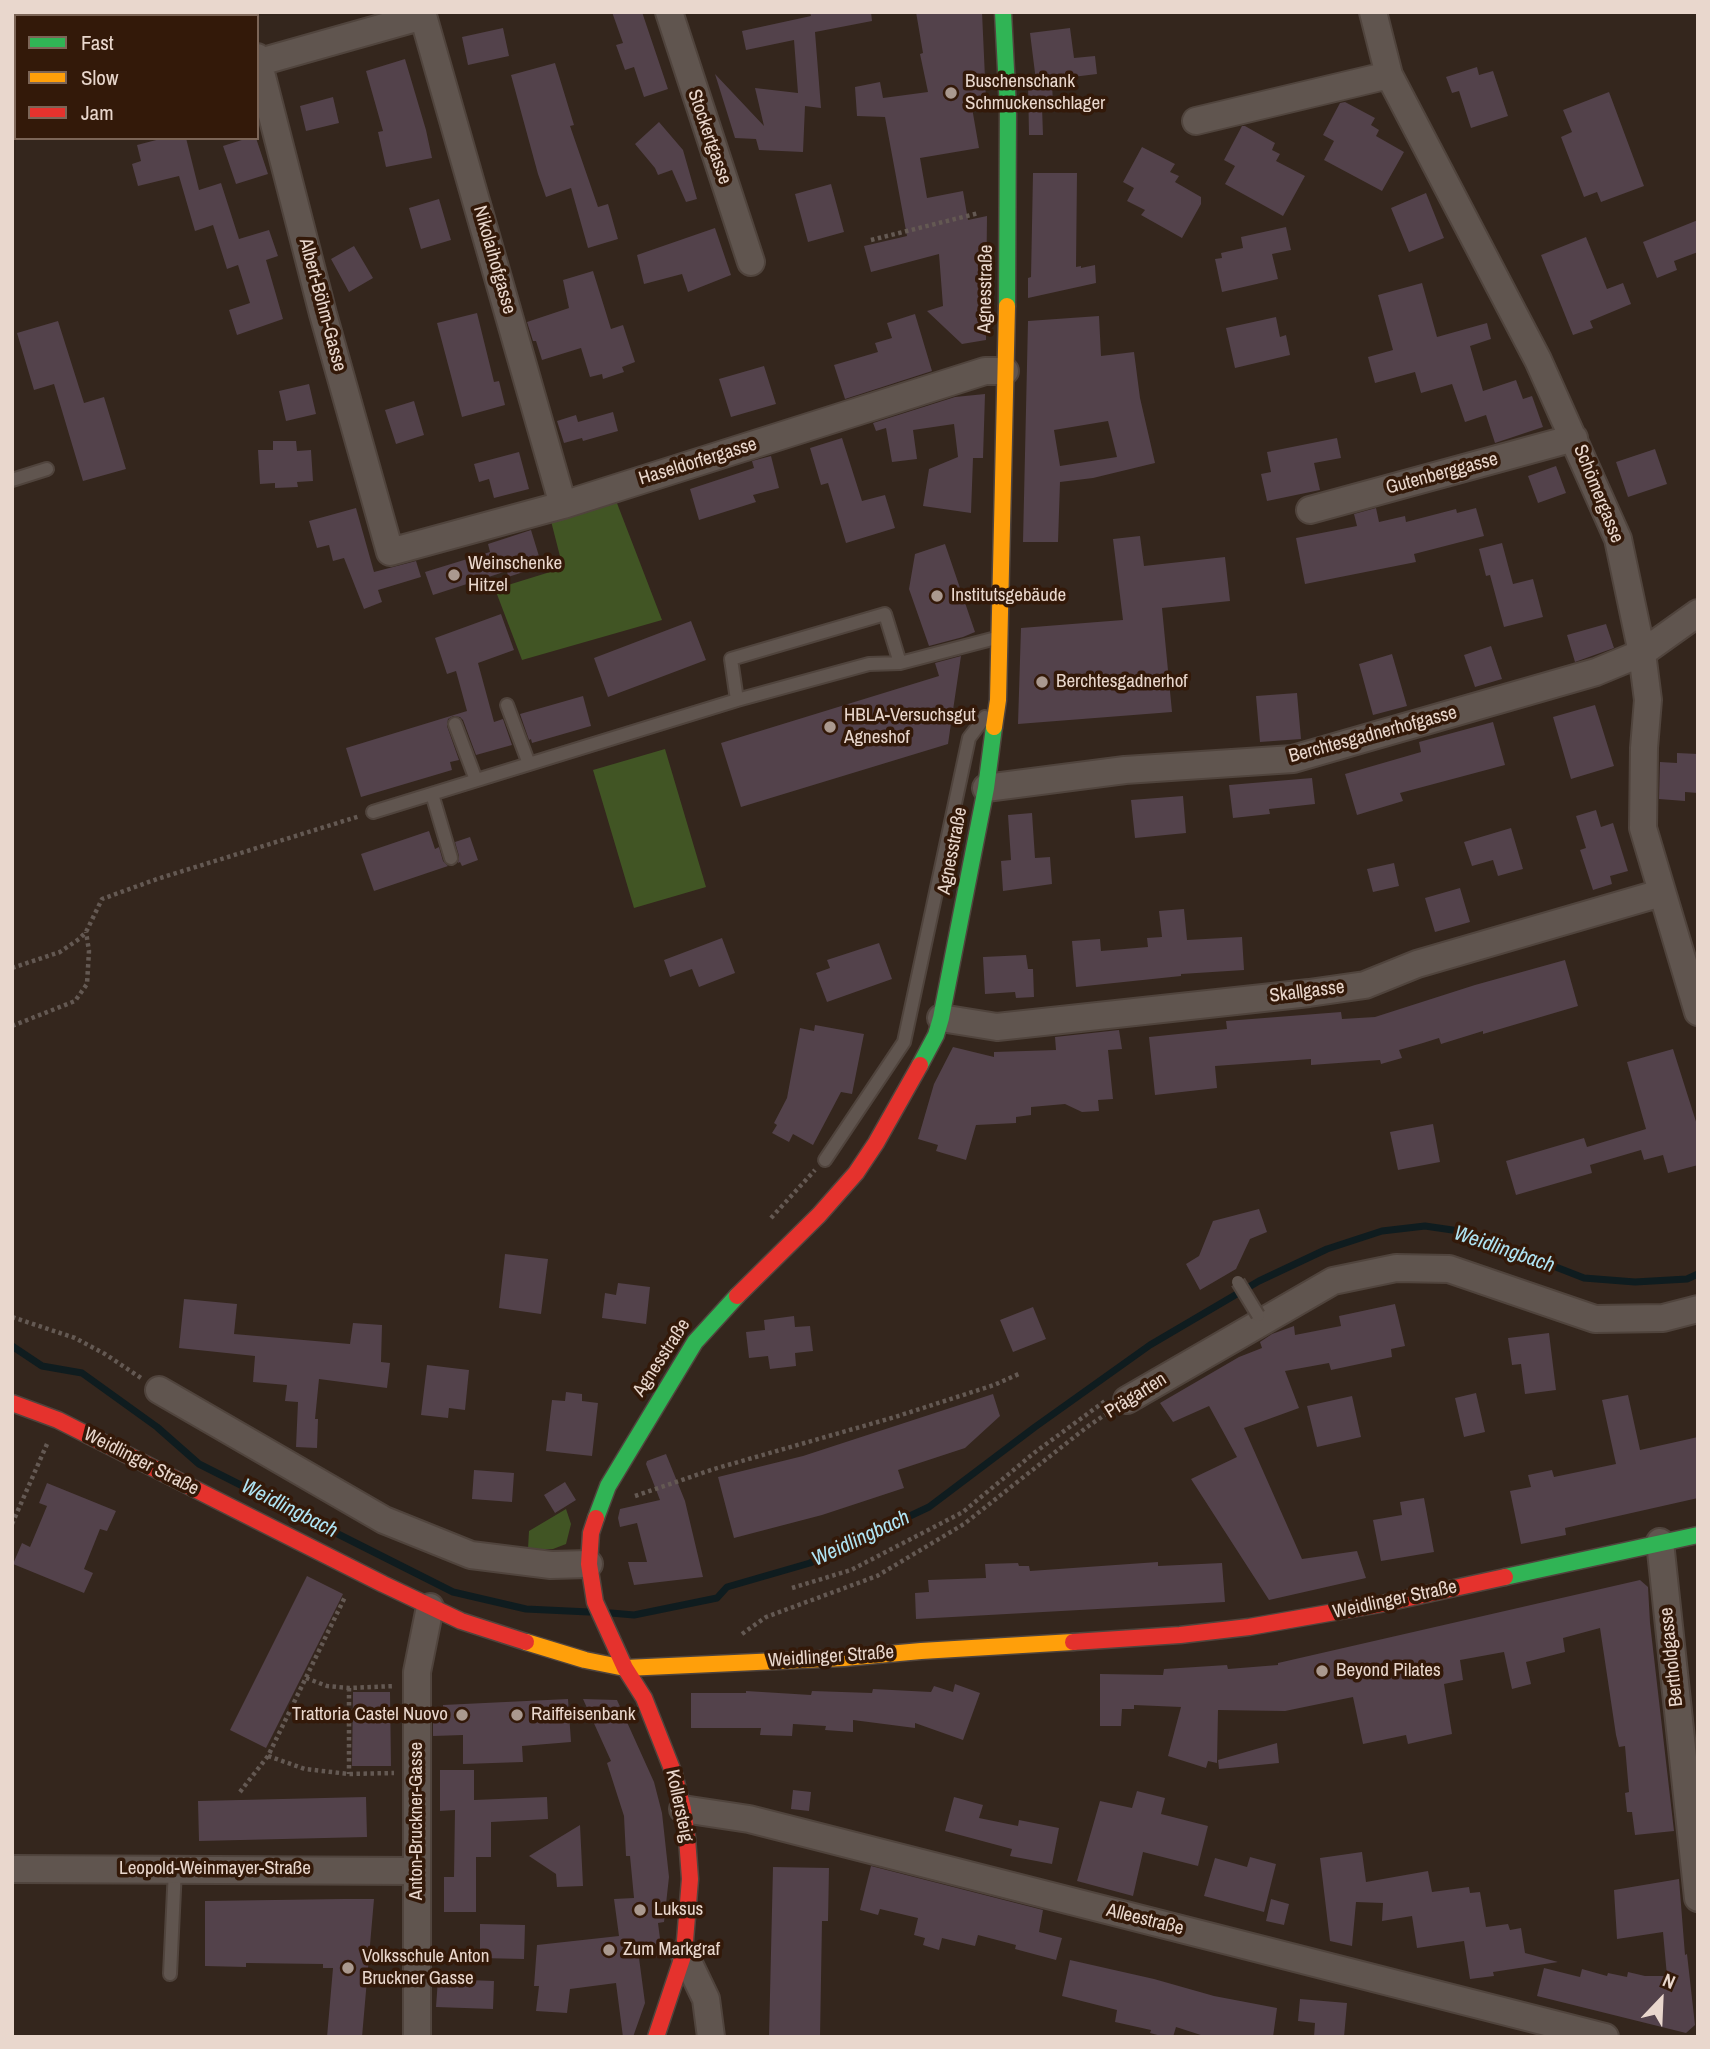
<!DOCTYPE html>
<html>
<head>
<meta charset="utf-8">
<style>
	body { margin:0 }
	#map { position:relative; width:1710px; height:2049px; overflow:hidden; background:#34261d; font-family:"Archivo Narrow",sans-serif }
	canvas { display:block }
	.frame { position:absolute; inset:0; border:14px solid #e9d7cd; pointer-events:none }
	.legend { position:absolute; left:14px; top:14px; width:245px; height:126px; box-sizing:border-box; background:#331909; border:2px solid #7c6557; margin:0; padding:9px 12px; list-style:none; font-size:21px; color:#e9d7cd }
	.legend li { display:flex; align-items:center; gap:14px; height:35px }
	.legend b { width:35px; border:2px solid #7c6557 }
	.north { position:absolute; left:1626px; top:1965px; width:70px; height:70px; -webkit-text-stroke:5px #331909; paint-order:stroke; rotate:23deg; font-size:19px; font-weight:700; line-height:28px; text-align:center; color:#e9d7cd }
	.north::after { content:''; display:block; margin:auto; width:24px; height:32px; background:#e9d7cd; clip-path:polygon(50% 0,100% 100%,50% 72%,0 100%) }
</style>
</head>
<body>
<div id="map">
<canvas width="1710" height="2049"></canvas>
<div class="frame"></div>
<ul class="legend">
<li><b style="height:9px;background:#30b455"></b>Fast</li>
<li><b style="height:9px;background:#ff9f0a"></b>Slow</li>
<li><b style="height:9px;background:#e5322d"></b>Jam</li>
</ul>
<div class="north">N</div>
</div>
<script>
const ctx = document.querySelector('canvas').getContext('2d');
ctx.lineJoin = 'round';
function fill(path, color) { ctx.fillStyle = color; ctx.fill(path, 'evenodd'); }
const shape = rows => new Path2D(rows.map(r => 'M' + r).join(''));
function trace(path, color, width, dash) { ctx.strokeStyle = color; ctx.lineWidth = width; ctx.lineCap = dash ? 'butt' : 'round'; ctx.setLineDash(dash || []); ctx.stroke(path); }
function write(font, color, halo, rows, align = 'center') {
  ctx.font = font + ' "Archivo Narrow",sans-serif'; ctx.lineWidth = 7; ctx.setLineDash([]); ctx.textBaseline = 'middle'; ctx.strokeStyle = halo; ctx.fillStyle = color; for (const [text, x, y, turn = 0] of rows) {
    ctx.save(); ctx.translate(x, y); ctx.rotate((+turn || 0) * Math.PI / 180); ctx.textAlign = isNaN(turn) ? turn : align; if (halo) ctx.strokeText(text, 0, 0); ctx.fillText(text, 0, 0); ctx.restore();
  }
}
fill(shape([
	[615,498,662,620,522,660,495,589,563,568,551,521],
	[665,749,706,887,634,908,593,770],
	[566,1509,571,1524,566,1544,553,1549,528,1549,529,1531]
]), '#415524');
trace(shape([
	[12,1346,42,1366,82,1373,157,1427,199,1464,453,1592,526,1609,589,1612],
	[611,1613,634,1615,717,1598,727,1587,810,1563,929,1507,1035,1427,1150,1345,1259,1281,1327,1249,1382,1231,1425,1226,1466,1232,1584,1278,1635,1282,1687,1279,1698,1274]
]), '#0f1c1f', 7);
fill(shape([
	[612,12,642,12,668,89,644,97,634,67,625,70,616,45,623,43],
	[810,12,871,12,872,21,815,32,821,108,805,106,803,152,759,150,756,139,735,138,715,74,764,126,755,88,798,93,794,40,746,50,742,31,811,16],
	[916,12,982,12,986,100,971,102,979,148,920,158,927,198,963,191,968,220,987,216,986,307,980,308,983,324,986,323,986,340,962,344,927,311,943,306,939,254,871,272,864,246,907,236,885,117,857,116,855,87,880,82,883,98,928,92,920,54,923,53],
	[503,28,509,56,468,65,462,37],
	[1070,28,1074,58,1095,56,1097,74,1040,81,1052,81,1053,106,1042,107,1043,135,1029,135,1028,82,1036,81,1030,33],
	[405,59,426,130,432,158,386,167,378,132,383,131,366,71],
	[555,63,574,125,570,126,598,207,608,204,618,239,588,248,571,188,546,197,538,174,511,75],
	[1477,67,1479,75,1493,71,1508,116,1471,128,1459,91,1452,93,1446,77],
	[1609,92,1644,186,1601,202,1597,192,1584,197,1561,137,1572,132,1563,110],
	[333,97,339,123,306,131,300,106],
	[1345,102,1375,118,1371,125,1379,130,1376,136,1404,152,1382,191,1324,160,1334,141,1323,135,1340,103],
	[659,122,683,150,697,199,686,202,672,170,658,175,655,168,635,144],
	[1242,126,1245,126,1275,143,1272,150,1280,154,1276,161,1305,176,1283,216,1225,184,1235,166,1224,160],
	[164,138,186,138,199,190,221,183,239,239,269,230,278,256,266,260,283,319,237,335,229,310,250,303,238,265,227,269,213,225,195,231,179,176,138,186,132,164,141,161,137,145],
	[248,138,256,138,268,174,236,184,223,146],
	[1142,147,1175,164,1170,172,1179,176,1175,182,1201,197,1201,204,1182,238,1141,215,1145,210,1127,201,1134,188,1123,182],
	[1033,173,1077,173,1076,267,1081,266,1081,268,1095,265,1096,283,1028,298,1028,278,1031,277],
	[831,184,844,232,808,242,795,194],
	[1426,193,1444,238,1409,252,1391,208],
	[439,199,451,240,421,249,409,208],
	[1698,220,1698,252,1674,261,1677,270,1657,278,1643,242],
	[1286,227,1291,250,1272,254,1278,279,1222,292,1215,259,1222,258,1221,253,1243,248,1241,237],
	[715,228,731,275,688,292,682,274,644,284,637,255],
	[1586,237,1607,289,1623,283,1631,304,1590,321,1593,328,1573,335,1541,255],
	[354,246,373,278,349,292,331,259],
	[593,271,611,329,623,325,635,362,622,367,624,372,603,379,602,374,590,377,581,348,542,360,536,341,533,341,527,322,569,308,563,280],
	[1422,283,1437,337,1487,323,1491,339,1470,346,1483,391,1516,380,1523,399,1532,396,1543,427,1495,443,1486,415,1465,422,1452,384,1421,393,1415,372,1375,383,1368,357,1393,350,1378,295],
	[477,313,494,382,499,381,505,405,462,417,437,323],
	[915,314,932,371,845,399,834,365,878,352,875,343,892,338,887,323],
	[1099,316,1101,356,1134,352,1140,398,1155,463,1093,478,1060,482,1058,542,1023,542,1028,321],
	[1108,421,1117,457,1060,466,1054,430],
	[1276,317,1280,337,1286,335,1290,355,1235,368,1226,328],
	[58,321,84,403,104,397,126,469,83,481,54,384,34,390,17,333],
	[764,366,776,404,731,417,719,379],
	[309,384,316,414,286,421,279,391],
	[985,394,983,458,973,458,971,513,923,506,929,469,958,457,954,424,913,430,917,459,892,462,886,428,876,431,873,423,955,397],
	[414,401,424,435,396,444,385,410],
	[613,412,618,431,583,441,582,438,564,443,557,421,576,415,578,422],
	[842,438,862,501,885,495,895,528,846,543,828,483,821,485,810,448],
	[1337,438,1341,458,1314,463,1320,490,1267,501,1261,474,1271,472,1267,452],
	[273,441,296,441,297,451,311,450,313,481,297,482,298,487,275,488,275,483,260,484,258,450,273,450],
	[1655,449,1667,484,1628,497,1616,462],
	[519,452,529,489,494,498,489,479,479,482,474,464],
	[771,456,779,488,753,495,756,502,699,520,690,489,754,468,752,461],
	[1556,466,1566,493,1538,503,1528,476],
	[356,508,374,572,416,561,421,577,378,590,382,602,364,609,344,558,333,561,329,545,317,548,309,521],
	[1376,508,1379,522,1405,516,1406,522,1456,509,1457,513,1476,508,1484,536,1414,554,1416,562,1305,584,1296,538,1357,526,1354,514],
	[531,530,542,566,508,577,507,571,433,595,425,572,490,552,488,544],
	[1140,536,1144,566,1225,557,1230,601,1162,608,1172,712,1018,724,1021,628,1123,620,1113,539],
	[1502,543,1513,584,1533,579,1543,617,1504,627,1490,575,1486,576,1479,549],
	[945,544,975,632,963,637,929,646,909,589,915,554],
	[501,614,514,650,478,663,494,722,503,719,512,745,476,755,463,720,460,717,453,716,448,719,447,726,459,760,450,762,452,770,361,797,346,748,467,711,456,671,447,674,435,638],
	[691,621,706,660,608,697,594,658],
	[1606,624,1614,648,1575,662,1567,635],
	[1491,646,1502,679,1475,687,1464,655],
	[1392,654,1407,706,1373,715,1359,664],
	[961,656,948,744,741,807,721,743,939,676,935,663],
	[1297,693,1301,739,1260,742,1256,696],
	[583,696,591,726,532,743,531,739,529,740,520,714],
	[1595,705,1614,766,1571,779,1553,717],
	[1493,722,1505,765,1400,793,1403,801,1357,815,1345,774,1421,752,1419,742],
	[1677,753,1698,754,1698,793,1685,792,1685,801,1659,799,1660,762,1677,763],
	[1312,778,1315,804,1269,809,1270,814,1233,818,1229,785],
	[1183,796,1186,833,1135,838,1131,800],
	[1596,810,1601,827,1613,823,1628,871,1610,876,1612,884,1593,890,1580,850,1586,848,1576,816],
	[1032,813,1035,858,1050,857,1052,884,1003,891,1001,861,1011,860,1008,815],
	[1511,828,1523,869,1498,876,1493,860,1472,866,1464,842],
	[429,831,435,849,439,847,443,861,448,866,374,891,361,854],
	[470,837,478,860,462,866,460,862,458,863,459,856,455,842],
	[1394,863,1399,886,1373,892,1367,869],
	[1460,888,1470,922,1435,932,1425,898],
	[1184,909,1187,940,1242,937,1244,970,1181,974,1181,976,1076,987,1072,941,1100,939,1101,951,1148,947,1147,938,1162,937,1159,911],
	[722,938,735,973,699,987,692,969,670,977,664,960],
	[879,943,892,979,827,1002,816,973,830,968,827,960],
	[1026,955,1028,969,1033,969,1034,997,1016,998,1015,992,985,994,983,957],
	[1565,960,1578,1006,1483,1034,1483,1031,1441,1044,1439,1038,1423,1043,1399,1050,1402,1058,1381,1064,1380,1060,1311,1065,1311,1059,1215,1066,1217,1088,1155,1095,1149,1037,1227,1029,1226,1021,1341,1012,1342,1019,1375,1017,1475,985],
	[815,1025,864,1034,852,1094,841,1092,813,1145,793,1134,789,1142,772,1133,777,1125,774,1123,787,1098,800,1028,814,1031],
	[1119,1030,1122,1049,1108,1050,1113,1099,1098,1100,1099,1111,1082,1112,1065,1104,1031,1107,1031,1115,1016,1117,1016,1123,976,1125,966,1160,936,1151,938,1145,918,1139,934,1084,953,1047,994,1057,994,1052,1056,1050,1055,1037],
	[1673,1049,1698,1128,1698,1165,1668,1173,1663,1155,1644,1160,1641,1150,1590,1165,1592,1173,1516,1195,1506,1161,1584,1138,1587,1147,1646,1129,1627,1062],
	[1433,1124,1440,1162,1398,1170,1390,1132],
	[1259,1209,1267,1232,1250,1239,1236,1269,1200,1290,1186,1264,1199,1256,1213,1221],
	[505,1254,548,1259,541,1314,499,1308],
	[618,1283,650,1287,646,1324,602,1318,605,1293,616,1295],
	[184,1299,237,1304,234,1334,350,1344,353,1323,382,1325,381,1362,390,1363,387,1388,319,1379,315,1419,318,1419,317,1448,296,1447,298,1402,285,1401,287,1385,253,1382,255,1356,179,1348],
	[1395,1304,1405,1346,1391,1349,1392,1357,1331,1370,1329,1363,1285,1371,1299,1408,1244,1428,1302,1559,1357,1551,1366,1578,1269,1600,1191,1479,1237,1457,1209,1406,1173,1422,1160,1403,1239,1357,1262,1348,1260,1342,1272,1334,1294,1326,1295,1335,1341,1326,1339,1316],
	[1033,1307,1046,1339,1013,1352,1000,1320],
	[794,1316,795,1327,810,1326,813,1351,795,1353,796,1366,770,1369,768,1356,749,1358,746,1332,765,1330,764,1320],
	[1549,1333,1556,1390,1525,1394,1521,1364,1512,1365,1508,1338],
	[427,1365,469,1370,465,1410,449,1408,448,1418,421,1415],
	[566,1392,582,1394,582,1401,598,1403,592,1456,546,1451,552,1400,565,1401],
	[1476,1393,1485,1432,1464,1437,1455,1398],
	[993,1394,1000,1416,965,1448,898,1470,904,1488,822,1515,734,1538,718,1477,803,1456],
	[1628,1395,1640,1450,1698,1437,1698,1498,1565,1528,1566,1535,1521,1544,1510,1491,1531,1487,1528,1475,1552,1470,1554,1477,1616,1464,1602,1400],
	[1352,1396,1361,1437,1317,1447,1307,1406],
	[666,1454,685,1501,703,1577,634,1585,628,1562,647,1562,637,1523,620,1527,618,1518,620,1509,660,1500,646,1464,647,1461],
	[474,1470,514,1473,512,1502,472,1499],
	[565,1482,576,1500,555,1513,544,1495],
	[47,1483,116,1511,107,1531,100,1529,84,1569,93,1573,84,1593,13,1564,22,1543,30,1547,47,1506,39,1503],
	[1424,1498,1434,1552,1381,1561,1373,1520,1402,1515,1400,1502],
	[1158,1562,1158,1566,1222,1563,1225,1602,916,1619,915,1593,929,1592,928,1580,986,1578,985,1564,1018,1563,1019,1566,1029,1566,1030,1571],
	[307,1576,343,1594,266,1748,230,1730],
	[1640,1580,1648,1587,1650,1623,1674,1831,1635,1835,1632,1812,1627,1812,1625,1793,1629,1792,1625,1746,1619,1747,1616,1735,1600,1628,1563,1638,1565,1652,1526,1662,1531,1684,1512,1689,1504,1652,1460,1660,1463,1680,1444,1684,1452,1734,1408,1744,1406,1735,1363,1744,1353,1697,1285,1711,1218,1710,1217,1763,1208,1761,1206,1768,1168,1756,1181,1707,1134,1705,1134,1709,1122,1709,1121,1726,1100,1726,1100,1674,1163,1675,1164,1669,1227,1665,1228,1669,1278,1665,1278,1663],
	[955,1684,980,1693,963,1740,915,1723,915,1728,853,1720,853,1732,825,1730,826,1726,793,1724,792,1736,760,1735,761,1728,691,1728,691,1693,746,1693,746,1691,811,1695,812,1691,872,1693,873,1689,931,1692,934,1686,953,1692],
	[353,1692,390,1692,391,1766,352,1766],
	[568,1699,571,1742,522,1746,523,1762,463,1764,463,1735,433,1736,433,1710,443,1710,443,1705],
	[583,1699,617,1700,654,1782,662,1813,669,1877,664,1922,658,1923,662,1954,661,1957,639,1958,645,2003,633,2037,623,2037,616,1983,570,1989,567,2013,536,2011,539,1986,534,1986,537,1945,619,1936,614,1899,634,1898,630,1856,626,1856,624,1816,607,1763,611,1761],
	[1277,1743,1279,1763,1219,1769,1218,1760],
	[440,1770,474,1770,474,1800,547,1797,548,1819,491,1822,491,1857,476,1857,476,1912,444,1912,444,1877,454,1877,455,1810,440,1811],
	[793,1790,811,1792,809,1811,791,1809],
	[1137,1791,1165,1798,1161,1814,1208,1826,1198,1866,1143,1852,1133,1896,1077,1881,1100,1801,1132,1808],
	[366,1797,367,1837,199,1841,198,1801],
	[954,1797,983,1805,979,1818,1018,1826,1019,1820,1059,1828,1052,1864,1010,1856,1012,1849,945,1831],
	[580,1825,583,1886,557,1887,556,1874,529,1856],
	[1362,1852,1366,1882,1428,1871,1432,1892,1469,1887,1470,1893,1480,1892,1486,1927,1508,1924,1510,1930,1521,1928,1525,1953,1558,1962,1493,1972,1494,1976,1470,1979,1464,1941,1417,1948,1412,1916,1382,1921,1383,1903,1356,1902,1352,1946,1330,1941,1320,1858],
	[1250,1857,1276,1864,1264,1912,1204,1896,1215,1858,1247,1867],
	[871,1866,1043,1910,1039,1932,1062,1938,1056,1960,1015,1949,1016,1945,978,1935,975,1946,942,1938,939,1950,923,1945,925,1938,914,1935,918,1918,880,1909,878,1915,860,1910],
	[773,1867,829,1868,828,1921,822,1921,820,2037,769,2037],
	[1679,1879,1685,1955,1687,1954,1695,2025,1686,2033,1537,1996,1544,1968,1580,1977,1582,1969,1607,1976,1608,1973,1627,1977,1628,1972,1645,1976,1667,1976,1663,1932,1617,1939,1614,1890],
	[343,1899,374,1899,362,2037,327,2037,333,1968,323,1968,323,1964,246,1963,246,1967,205,1966,205,1901],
	[1271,1899,1289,1904,1284,1925,1266,1921],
	[480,1924,525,1925,524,1959,480,1958],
	[1070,1960,1154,1979,1214,1996,1277,2008,1273,2037,1207,2037,1176,2027,1173,2037,1165,2037,1150,2033,1151,2030,1115,2022,1117,2010,1062,1996],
	[438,1979,494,1981,493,2009,436,2007],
	[1300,1999,1347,2003,1344,2037,1314,2037,1315,2023,1298,2021]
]), '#53424b');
const lane = shape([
	[12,480,47,469],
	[737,700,731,659,885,614,900,663],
	[507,705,529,764],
	[455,724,476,780],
	[432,794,451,858],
	[373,812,737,700,869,664,900,663,996,638],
	[825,1160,904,1042,969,738,985,717],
	[170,1974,175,1869]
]);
const street = shape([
	[233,12,235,16],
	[422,12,563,505],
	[669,12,751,262],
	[1373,12,1389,75,1538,360,1618,539,1642,653,1648,700,1644,748,1643,828,1698,1012],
	[257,57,323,314,390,552,563,505,985,371,1005,371],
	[260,62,423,16],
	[1196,121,1389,75],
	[1310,510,1574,438],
	[986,788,1125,770,1293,759,1596,672,1642,653,1698,613],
	[941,1018,997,1027,1309,993,1365,985,1417,964,1661,893],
	[159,1390,384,1520,471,1555,551,1565,589,1564],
	[1127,1400,1333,1281,1396,1268,1449,1269,1595,1319,1663,1318,1698,1309],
	[1660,1542,1698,1898],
	[683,1809,749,1819,1605,2037],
	[12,1869,417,1871],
	[684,1953,706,1999,711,2037],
	[417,2037,417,1672,430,1607]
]);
const fast = shape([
	[1003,12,1008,109,1007,306],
	[920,1065,936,1035,941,1018,986,788,994,727],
	[596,1518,608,1486,695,1342,737,1296],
	[1505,1577,1698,1535]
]);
const slow = shape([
	[994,727,998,700,1007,306],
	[526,1642,585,1660,625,1668,844,1658,921,1651,1073,1642]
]);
const jam = shape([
	[737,1296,819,1215,856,1173,876,1143,920,1065],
	[12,1403,58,1420,383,1584,461,1621,526,1642],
	[596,1518,591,1533,589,1564,595,1602,625,1668,644,1698,674,1774,683,1809,687,1838,690,1879,684,1953,656,2037],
	[1073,1642,1180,1635,1249,1627,1386,1603,1505,1577]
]);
trace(lane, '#50443d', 16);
trace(street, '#50443d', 30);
trace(fast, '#50443d', 19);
trace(slow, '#50443d', 19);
trace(jam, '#50443d', 19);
trace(shape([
	[871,240,979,213],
	[12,968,60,952,79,939,86,932,102,899,157,879,360,816],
	[12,1026,75,1001,87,984,89,951,86,932],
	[771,1218,815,1170],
	[12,1317,75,1338,105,1354,141,1378],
	[635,1496,714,1469,895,1417,994,1385,1021,1373],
	[12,1524,47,1444],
	[792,1588,851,1570,963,1512,1034,1453,1105,1401],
	[742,1634,766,1617,877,1576,964,1524,1087,1427,1109,1412],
	[306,1678,327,1686,349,1688,395,1686],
	[349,1688,349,1774],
	[268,1756,305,1769,349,1774,394,1773],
	[240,1792,268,1756,345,1597]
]), '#645953', 4.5, [3.5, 3.5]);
trace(lane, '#60554f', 12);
trace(street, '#60554f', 26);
trace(fast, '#30b455', 16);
trace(slow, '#ff9f0a', 16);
trace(jam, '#e5322d', 16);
const laneBridge = shape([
	[1238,1282,1258,1315]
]);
trace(laneBridge, '#50443d', 16, []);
trace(laneBridge, '#60554f', 12);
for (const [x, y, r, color] of [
	[951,93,7,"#aa998f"],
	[454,575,7,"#aa998f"],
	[937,596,7,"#aa998f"],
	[1042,682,7,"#aa998f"],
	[830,727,7,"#aa998f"],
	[1322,1671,7,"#aa998f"],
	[462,1715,7,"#aa998f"],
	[517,1715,7,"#aa998f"],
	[640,1910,7,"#aa998f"],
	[609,1950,7,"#aa998f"],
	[348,1968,7,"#aa998f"]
]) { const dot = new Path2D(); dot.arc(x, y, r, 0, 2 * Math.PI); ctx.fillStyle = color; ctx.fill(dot); trace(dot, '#331909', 2.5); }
write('19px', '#e9d7cd', '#331909', [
	["Buschenschank",965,82],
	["Schmuckenschlager",965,104],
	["Weinschenke",468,564],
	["Hitzel",468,586],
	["Institutsgebäude",951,596],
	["Berchtesgadnerhof",1056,682],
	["HBLA-Versuchsgut",844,716],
	["Agneshof",844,738],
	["Beyond Pilates",1336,1671],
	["Trattoria Castel Nuovo",448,1715,"right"],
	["Raiffeisenbank",531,1715],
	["Luksus",654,1910],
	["Zum Markgraf",623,1950],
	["Volksschule Anton",362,1957],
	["Bruckner Gasse",362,1979]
], 'left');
write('19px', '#e9d7cd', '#331909', [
	["Stockertgasse",709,137,71],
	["Nikolaihofgasse",494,260,74],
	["Agnesstraße",986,289,-89],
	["Albert-Böhm-Gasse",322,305,75],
	["Haseldorfergasse",698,462,-17],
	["Gutenberggasse",1442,474,-15],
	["Schömergasse",1598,494,68],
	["Berchtesgadnerhofgasse",1373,735,-15],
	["Agnesstraße",953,851,-79],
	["Skallgasse",1307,992,-7],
	["Agnesstraße",662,1358,-57],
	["Prägarten",1136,1396,-32],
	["Weidlinger Straße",141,1462,27],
	["Weidlinger Straße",1395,1600,-12],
	["Weidlinger Straße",831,1657,-4],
	["Bertholdgasse",1672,1657,-96],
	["Kollersteig",679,1806,78],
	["Anton-Bruckner-Gasse",417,1821,-90],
	["Leopold-Weinmayer-Straße",215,1869],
	["Alleestraße",1145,1920,14]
]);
write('italic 21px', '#afe4f4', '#331909', [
	["Weidlingbach",1504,1250,19],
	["Weidlingbach",289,1509,27],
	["Weidlingbach",861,1539,-25]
]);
</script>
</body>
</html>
